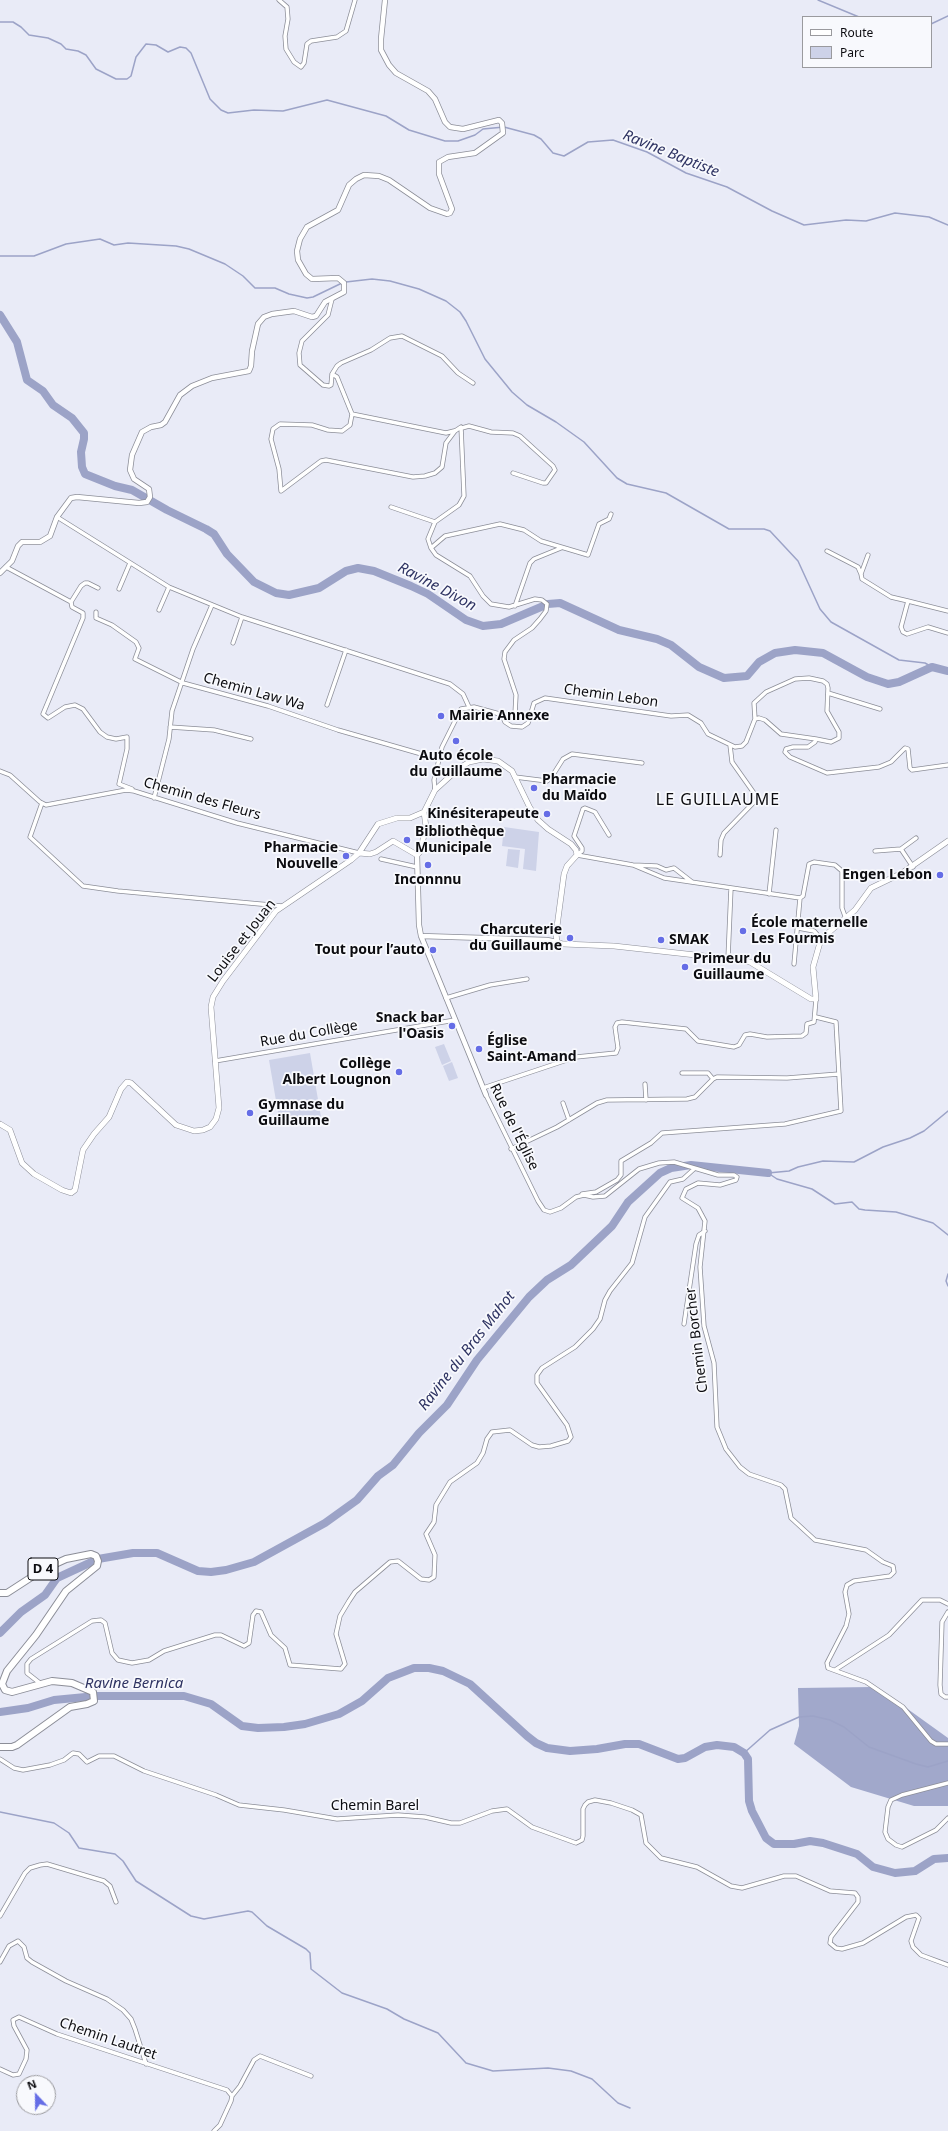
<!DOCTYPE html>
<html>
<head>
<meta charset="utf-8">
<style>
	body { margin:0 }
	#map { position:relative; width:948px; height:2131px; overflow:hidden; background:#e9ebf7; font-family:"Noto Sans",sans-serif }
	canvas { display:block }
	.legend { position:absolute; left:802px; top:16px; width:130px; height:52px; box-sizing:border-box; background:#f8f9fd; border:1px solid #9a9a9e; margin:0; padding:5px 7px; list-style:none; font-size:12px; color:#0c0c10 }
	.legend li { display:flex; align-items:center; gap:8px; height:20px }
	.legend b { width:20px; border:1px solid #9a9a9e }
	.north { position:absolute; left:16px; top:2075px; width:40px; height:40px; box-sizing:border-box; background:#f8f9fd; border:1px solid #9a9a9e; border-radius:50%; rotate:338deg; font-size:11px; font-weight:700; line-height:16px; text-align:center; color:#0c0c10 }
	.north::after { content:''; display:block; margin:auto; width:14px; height:18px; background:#656de6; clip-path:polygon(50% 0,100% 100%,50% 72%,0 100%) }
</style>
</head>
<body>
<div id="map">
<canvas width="948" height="2131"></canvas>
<ul class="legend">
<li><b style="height:5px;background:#fff"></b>Route</li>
<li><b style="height:11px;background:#cdd2e8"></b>Parc</li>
</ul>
<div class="north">N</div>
</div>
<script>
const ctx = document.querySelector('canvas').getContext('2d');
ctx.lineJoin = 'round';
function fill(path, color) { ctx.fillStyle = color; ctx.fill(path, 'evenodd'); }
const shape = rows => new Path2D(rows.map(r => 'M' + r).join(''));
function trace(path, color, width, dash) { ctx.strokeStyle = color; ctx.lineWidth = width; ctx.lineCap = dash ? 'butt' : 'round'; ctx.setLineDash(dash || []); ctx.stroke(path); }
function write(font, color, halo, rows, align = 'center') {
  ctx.font = font + ' "Noto Sans",sans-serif'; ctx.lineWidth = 3.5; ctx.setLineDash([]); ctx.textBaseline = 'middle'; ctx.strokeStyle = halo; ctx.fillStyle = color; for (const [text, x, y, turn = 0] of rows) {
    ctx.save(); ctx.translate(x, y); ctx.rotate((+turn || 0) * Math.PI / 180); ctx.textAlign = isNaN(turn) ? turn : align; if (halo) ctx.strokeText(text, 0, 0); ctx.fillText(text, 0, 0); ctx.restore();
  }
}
fill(shape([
	[504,827,539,832,536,871,523,869,525,849,502,846],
	[508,849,520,850,518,868,506,866],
	[444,1044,451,1061,442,1065,435,1047],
	[310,1053,321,1117,280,1124,269,1060],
	[452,1062,458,1078,449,1081,443,1066]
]), '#cdd2e8');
fill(shape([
	[873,1687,891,1697,948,1738,948,1806,914,1806,851,1787,794,1744,799,1726,798,1688]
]), '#a1a8cb');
trace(shape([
	[818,0,859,17],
	[0,22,13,22,21,27,29,35,48,38,61,44,66,49,78,51,86,55,96,69,116,79,127,79,131,76,136,57,146,44,156,45,168,52,180,47,186,48,191,53,210,99,221,110,228,113,254,110,283,111,327,100,386,116,409,130,445,141,458,141,475,135,483,129,504,127,534,135,541,139,553,153,564,156,588,142,613,140,647,152,686,173,727,187,772,211,804,225,846,220,866,221,895,213,929,217,948,225],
	[931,24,948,16],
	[0,256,34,256,66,244,100,239,114,245,128,243,176,246,189,249,225,264,243,276,255,288,275,288,289,294,307,298,313,297,342,283],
	[346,282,372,279,390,281,419,289,446,301,460,312,466,321,485,359,512,392,527,405,556,422,584,442,617,478,627,484,666,493,729,529,764,529,770,531,798,561,820,609,831,622,899,660,925,663,932,667],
	[768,1173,777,1179,812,1189,835,1204,852,1202,859,1209,865,1210,896,1212,933,1223,948,1235],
	[768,1173,789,1171,798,1167,823,1161,854,1162,883,1147,910,1138,924,1131,948,1111],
	[948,1274,946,1281,948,1286],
	[744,1753,770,1730,799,1717,813,1716,830,1720,844,1727,869,1747,916,1764,928,1767,948,1761],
	[0,1812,54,1823,69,1833,79,1848,115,1854,123,1861,136,1881,191,1916,204,1919,248,1911,252,1912,267,1926,306,1949,310,1953,311,1969,342,1993,387,2009,404,2019,438,2033,466,2063,493,2071,548,2068,571,2071,592,2079,618,2103,630,2108]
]), '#9ca3c7', 1.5);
trace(shape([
	[0,315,17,342,27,380,43,391,53,405,72,418,84,433,84,439,81,452,82,467,85,474,115,486,132,490,167,510,206,529,214,534,227,554,254,582,276,593,289,595,319,588,346,571,358,568,374,571,411,586,428,594,466,620,483,626,501,624,548,604,560,603,619,630,657,639,671,645,699,667,724,678,747,676,759,662,775,653,795,650,823,653,867,677,888,684,899,682,932,667,948,671],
	[0,1633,21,1612,45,1595,57,1578,98,1559,133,1553,157,1553,198,1571,211,1572,226,1570,254,1562,325,1523,357,1500,378,1476,393,1465,419,1433,447,1405,477,1360,529,1297,547,1280,571,1265,612,1226,628,1202,660,1173,671,1168,691,1165,768,1173],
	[0,1712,28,1708,54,1700,96,1696,184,1696,211,1704,242,1726,258,1728,284,1727,305,1724,339,1714,362,1701,388,1678,414,1668,429,1668,443,1671,470,1684,527,1736,536,1743,547,1748,570,1751,597,1749,625,1744,639,1744,678,1759,685,1758,705,1747,717,1745,734,1747,744,1753,748,1759,749,1801,752,1811,766,1838,774,1844,794,1844,810,1841,823,1843,857,1854,873,1867,895,1873,915,1871,934,1859,948,1858]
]), '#9ca3c7', 8);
const minor = shape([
	[279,0,287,7,288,19,285,36,286,49,294,62,301,67,304,63,307,44,311,41,337,37,346,31,355,0],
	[332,299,328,315,302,341,299,353,300,365,323,385,329,386,331,385,332,374,337,377,352,414,350,425,342,431,328,430,312,425,280,424,273,429,271,439,279,469,281,491,321,461,326,460,413,477,425,476,435,473,442,467,446,443,455,431,461,427,464,496,459,505,435,522,428,539,431,548,436,555,470,576,483,596,491,604,509,607,535,599,542,600,547,604,546,611,540,619,532,628,514,640,505,652,504,659,516,695,515,714,507,716,474,707,461,709,442,747,434,780,435,790],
	[332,374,337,366,341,363,371,350,390,338,402,336,442,356,458,373,473,383],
	[352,414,446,433,454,431],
	[462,428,469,426,491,432,513,433,520,436,553,466,555,470,546,483,543,483,513,473],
	[391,507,435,522],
	[57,517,169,587,242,617,450,684,463,694,469,707],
	[431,548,445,536,500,524,524,530,541,541,588,555,599,524,609,519,611,514],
	[827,551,858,567,861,574],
	[868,555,861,574,862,579,891,597,908,601],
	[6,567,71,602],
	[98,588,88,583,85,583,81,586,71,602,72,607,83,613,83,618,43,714,48,718,65,707,75,705,83,709,100,732,107,737,116,739,127,737,127,749,119,784,132,789],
	[119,589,130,563],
	[515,606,530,563,534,559,561,548],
	[159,610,169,587],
	[948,611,908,601,901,627,903,632,907,634,928,627,948,633],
	[96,612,96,618,112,625,136,642,139,648,135,659,183,683,268,706,338,730,439,759],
	[233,643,242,617],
	[828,693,880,709],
	[327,705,346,650],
	[502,715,505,722,511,726,522,727,528,723,534,703,545,698,671,716,688,715,701,723,708,734,735,747,742,746,746,742,755,719,759,718,765,720,781,734,816,739,815,742,808,747,793,747,786,749,785,752,790,757,827,773,879,767,891,762,905,748,908,749,910,768,912,770,948,765],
	[755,719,754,703,766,692,795,679,809,678,823,681,827,684,828,688,827,711,839,732,839,738,831,742,816,739],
	[170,727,214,730,251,739],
	[0,771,10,775,40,802,46,805,126,790,134,791,237,823,359,853],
	[515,777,547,781,551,778,563,759,572,754,642,763],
	[154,798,169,739,172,711,193,649,212,605],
	[42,803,30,837,83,886,118,891,282,906],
	[901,849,916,838],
	[875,851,901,849,913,867],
	[578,854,582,851,582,848,574,836,583,809,585,808,595,812,609,835],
	[577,855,633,865,657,866,666,870,674,868,692,882],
	[720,855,721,840,724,833,756,800,756,796,732,762,730,745],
	[381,859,417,867],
	[633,865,664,878,800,898,803,896,809,864,814,862,835,865,842,871,842,908,846,919],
	[769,894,776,830],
	[798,928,814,931,821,939],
	[728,958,731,888],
	[794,964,800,898],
	[446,998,490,985,527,979],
	[215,1061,455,1020],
	[682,1073,708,1073,713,1079],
	[645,1084,646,1100],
	[483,1088,576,1057,616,1053,618,1048,615,1027,617,1023,622,1022,686,1029,698,1041,734,1047,739,1045,745,1035,750,1034,767,1037,802,1036,806,1033,807,1024,814,1022,816,999],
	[486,1095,538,1201,544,1210,550,1212,561,1208,576,1197,584,1195,593,1197,605,1196,639,1169,659,1163,674,1162,718,1175,734,1175,737,1177,736,1180,720,1185,698,1183,686,1189,682,1198,698,1208,705,1221,700,1267,702,1296,704,1326,714,1363,717,1427,726,1449,740,1467,749,1474,781,1485,785,1489,791,1518,815,1540,866,1550,883,1562,893,1566,894,1572,890,1576,854,1581,847,1585,845,1592,849,1614,846,1626,827,1663,828,1668,866,1682,903,1707,931,1741,936,1744,948,1744],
	[563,1103,569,1120],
	[511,1149,557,1127,597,1103,607,1100,687,1099,695,1097,713,1079,717,1077,787,1078,839,1074],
	[582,1194,596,1192,617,1180,621,1175,621,1161,651,1143,662,1133,785,1124,841,1111,836,1022,816,1017],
	[684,1324,696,1244,699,1235,705,1231],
	[948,1612,942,1622,940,1685,941,1694,945,1697,948,1697],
	[835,1670,889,1635,922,1600,940,1600,948,1604],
	[41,1684,27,1673,27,1664,31,1659,92,1621,101,1620,105,1623,112,1653,118,1660,132,1663,149,1660,164,1651,215,1635,221,1635,244,1646,249,1643,253,1615,256,1611,261,1612,271,1635,285,1648,290,1665,341,1669,345,1664,336,1634,340,1616,349,1601,355,1592,390,1562,398,1561,421,1579,429,1580,434,1577,435,1555,426,1534,434,1522,436,1505,450,1482,477,1463,483,1453,487,1439,492,1432,510,1430,532,1445,539,1447,551,1446,568,1441,571,1437,567,1425,537,1383,537,1375,542,1368,575,1347,593,1329,600,1319,605,1300,610,1291,632,1263,645,1217,670,1182,683,1179,694,1169],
	[0,1759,14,1768,23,1770,50,1765,64,1760,73,1753,79,1754,87,1762,99,1756,114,1756,144,1771,216,1795,239,1805,284,1810,337,1819,398,1815,425,1817,451,1823,460,1823,492,1811,507,1809,532,1827,576,1843,582,1840,583,1836,583,1809,585,1805,588,1802,595,1800,611,1803,632,1810,641,1815,646,1843,661,1858,697,1867,731,1886,742,1888,784,1876,796,1876,830,1891,855,1893,858,1897,858,1902,831,1937,830,1943,836,1948,842,1949,863,1943,906,1917,916,1915,919,1918,911,1941,913,1947,921,1955,948,1965],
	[948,1783,902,1795,891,1800,888,1807,885,1832,888,1839,896,1845,902,1847,936,1830,948,1818],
	[0,1916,25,1873,30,1868,40,1865,47,1864,104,1881,110,1886,116,1902],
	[0,1962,9,1946,18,1941,24,1947,27,1958,32,1962,66,1981,107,1999,123,2010,131,2019,135,2029,146,2064],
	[0,2069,13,2075,19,2074,26,2059,27,2050,14,2026,13,2020,19,2017,57,2034,227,2090,232,2096,231,2101,220,2125,214,2131],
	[232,2096,240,2086,254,2060,260,2056,311,2076]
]);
const tertiary = shape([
	[0,573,12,561,18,546,22,542,40,542,50,536,57,517,71,498,77,497,139,503,147,502,150,497,149,489,134,479,130,470,132,455,142,432,151,427,161,425,165,422,180,395,192,386,212,378,249,371,251,366,252,351,258,324,264,317,272,314,294,311,312,317,316,316,325,302,344,292,344,283,338,278,312,279,306,274,298,260,297,251,300,239,307,227,338,210,349,185,356,179,364,175,379,176,389,180,430,208,447,214,450,213,452,209,439,174,439,162,448,157,475,153,503,133,502,123,499,120,463,129,450,127,445,122,435,99,428,91,396,73,389,65,381,50,381,39,385,0],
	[417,855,419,925,421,936,486,1095],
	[421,936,547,940,557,942]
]);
const secondary = shape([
	[359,853,370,854,376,852,393,841,417,855,420,852,426,827,424,812,435,790,458,769,469,762,483,759,498,761,512,771,530,808,538,820,548,829,571,844,576,850,577,855,567,866,564,874,556,934,557,942,563,944,614,946,741,960,750,962,811,999,816,999,813,967,821,939,855,910,871,888,902,873,948,841],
	[0,1124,10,1130,22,1163,34,1174,62,1190,71,1193,75,1190,83,1150,94,1134,109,1117,121,1089,127,1082,131,1083,176,1125,194,1131,203,1130,210,1127,216,1119,219,1108,211,1007,213,997,223,981,276,911,351,860,359,853,378,824,397,818,410,818,424,812]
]);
const primary = shape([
	[0,1593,7,1593,44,1569,66,1559,91,1554,96,1556,98,1561,97,1566,66,1591,36,1635,7,1671,2,1684,5,1690,12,1692,52,1681,72,1683,93,1692,94,1701,87,1704,70,1707,17,1745,12,1747,0,1747]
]);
trace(minor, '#8c8e98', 5);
trace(tertiary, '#8c8e98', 6);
trace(secondary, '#8c8e98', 6);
trace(primary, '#8c8e98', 8);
trace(minor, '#fff', 3.5);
trace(tertiary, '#fff', 4.5);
trace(secondary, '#fff', 5);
trace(primary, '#fff', 6);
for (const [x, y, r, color] of [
	[441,716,4,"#656de6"],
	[456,741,4,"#656de6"],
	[534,788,4,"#656de6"],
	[547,814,4,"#656de6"],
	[407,840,4,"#656de6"],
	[346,856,4,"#656de6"],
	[428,865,4,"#656de6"],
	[940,875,4,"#656de6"],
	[743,931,4,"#656de6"],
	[570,938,4,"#656de6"],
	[661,940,4,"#656de6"],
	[433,950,4,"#656de6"],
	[685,967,4,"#656de6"],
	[452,1026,4,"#656de6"],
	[479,1049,4,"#656de6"],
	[399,1072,4,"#656de6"],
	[250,1113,4,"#656de6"]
]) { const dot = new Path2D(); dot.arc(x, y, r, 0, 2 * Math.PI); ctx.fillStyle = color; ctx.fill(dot); trace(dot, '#f8f9fd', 1.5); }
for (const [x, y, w] of [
	[43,1569,30]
]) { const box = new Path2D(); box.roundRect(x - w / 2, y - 11, w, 22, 3); ctx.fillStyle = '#f8f9fd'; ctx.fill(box); trace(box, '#0c0c10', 1); }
write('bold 13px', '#0c0c10', null, [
	["D 4",43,1569]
]);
write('14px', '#0c0c10', '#f8f9fd', [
	["Chemin Law Wa",254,692,16],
	["Chemin Lebon",611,696,8],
	["Chemin des Fleurs",202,799,16],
	["Louise et Jouan",242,941,-52],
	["Rue du Collège",309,1034,-10],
	["Rue de l'Église",514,1127,64],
	["Chemin Borcher",697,1340,-97],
	["Chemin Barel",375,1806],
	["Chemin Lautret",108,2039,19]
]);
write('bold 14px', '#0c0c10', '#f8f9fd', [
	["Mairie Annexe",449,716],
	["Auto école",456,756,"center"],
	["du Guillaume",456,772,"center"],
	["Pharmacie",542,780],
	["du Maïdo",542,796],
	["Kinésiterapeute",539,814,"right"],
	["Bibliothèque",415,832],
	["Municipale",415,848],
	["Pharmacie",338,848,"right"],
	["Nouvelle",338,864,"right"],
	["Engen Lebon",932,875,"right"],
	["Inconnnu",428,880,"center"],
	["École maternelle",751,923],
	["Les Fourmis",751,939],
	["Charcuterie",562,930,"right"],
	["du Guillaume",562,946,"right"],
	["SMAK",669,940],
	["Tout pour l’auto",425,950,"right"],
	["Primeur du",693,959],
	["Guillaume",693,975],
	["Snack bar",444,1018,"right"],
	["l'Oasis",444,1034,"right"],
	["Église",487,1041],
	["Saint-Amand",487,1057],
	["Collège",391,1064,"right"],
	["Albert Lougnon",391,1080,"right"],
	["Gymnase du",258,1105],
	["Guillaume",258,1121]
], 'left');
write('italic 15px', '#2f3463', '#f8f9fd', [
	["Ravine Baptiste",671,154,22],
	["Ravine Divon",437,587,28],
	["Ravine du Bras Mahot",467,1351,-52],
	["Ravine Bernica",134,1684]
]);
ctx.letterSpacing = '1px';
write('16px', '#0c0c10', '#f8f9fd', [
	["LE GUILLAUME",718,800]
]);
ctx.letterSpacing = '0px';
</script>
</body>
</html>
